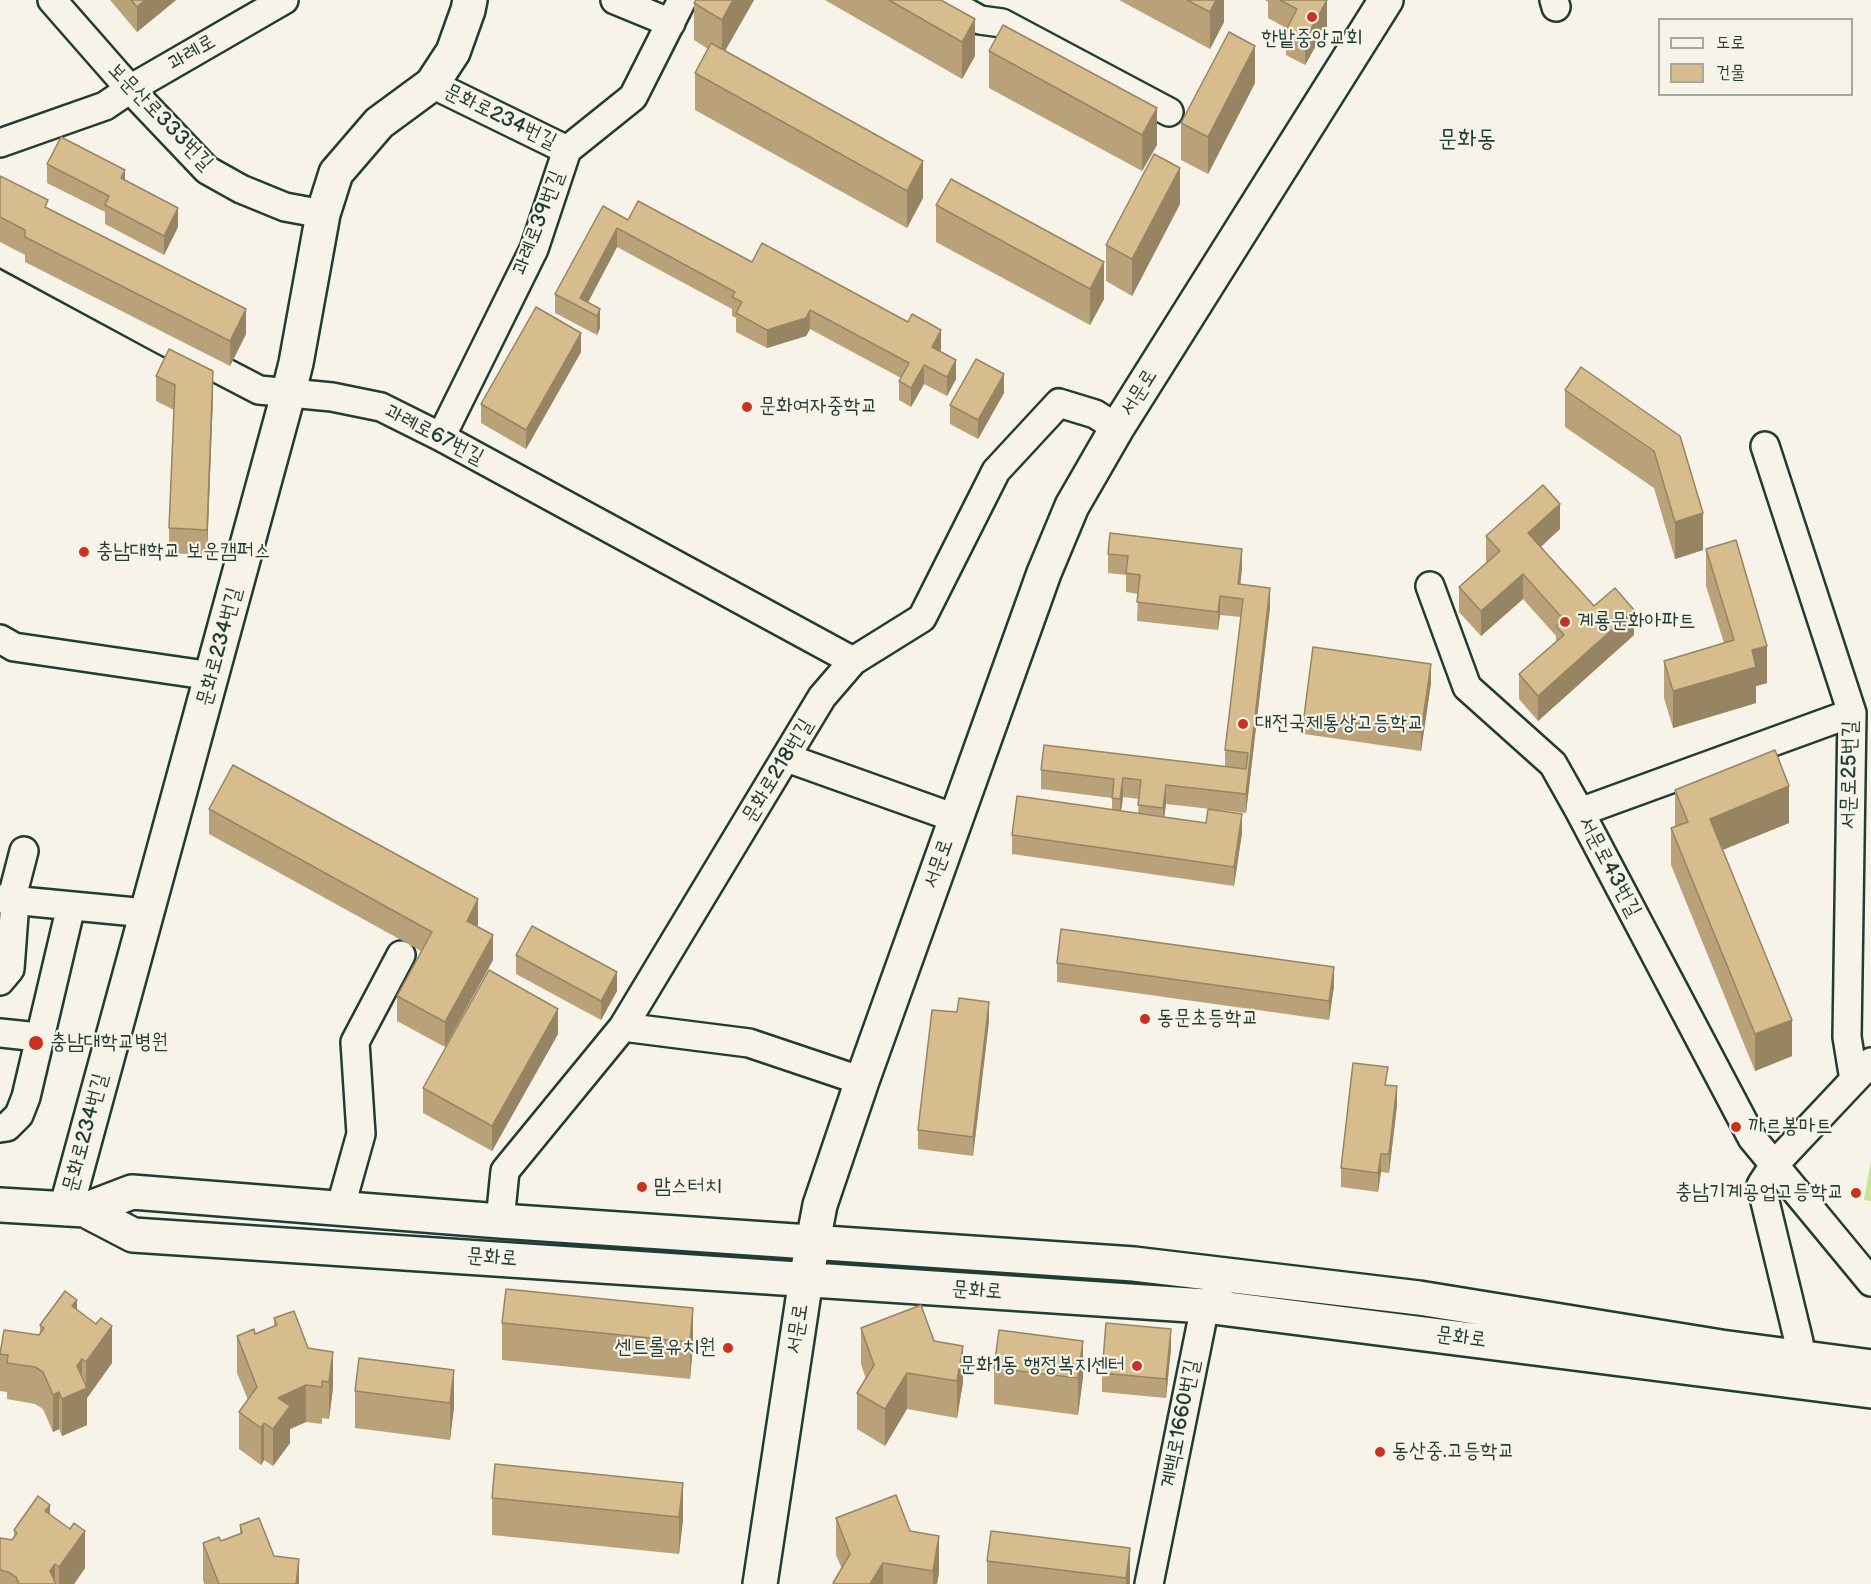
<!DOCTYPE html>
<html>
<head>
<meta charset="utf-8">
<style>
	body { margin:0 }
	#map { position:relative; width:1871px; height:1584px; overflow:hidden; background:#f7f3e8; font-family:"Balsamiq Sans","Poor Story",sans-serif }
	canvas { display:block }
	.legend { position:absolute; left:1658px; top:18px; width:195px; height:78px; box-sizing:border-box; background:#f7f3e8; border:2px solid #a1aaa0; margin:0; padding:8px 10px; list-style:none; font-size:18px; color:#1f3d34 }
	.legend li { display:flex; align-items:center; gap:12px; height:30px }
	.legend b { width:30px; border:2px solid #a1aaa0 }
</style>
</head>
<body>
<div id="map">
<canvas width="1871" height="1584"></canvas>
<ul class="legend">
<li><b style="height:8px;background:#f7f3e8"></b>도로</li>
<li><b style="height:16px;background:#d7bc8d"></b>건물</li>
</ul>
</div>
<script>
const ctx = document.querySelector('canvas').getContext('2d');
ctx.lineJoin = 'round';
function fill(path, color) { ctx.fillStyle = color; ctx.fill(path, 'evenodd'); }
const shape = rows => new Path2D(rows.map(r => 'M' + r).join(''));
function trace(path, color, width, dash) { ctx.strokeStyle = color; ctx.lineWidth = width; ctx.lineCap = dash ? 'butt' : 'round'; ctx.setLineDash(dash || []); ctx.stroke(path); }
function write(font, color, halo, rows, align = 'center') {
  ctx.font = font + ' "Balsamiq Sans","Poor Story",sans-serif'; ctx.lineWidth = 4.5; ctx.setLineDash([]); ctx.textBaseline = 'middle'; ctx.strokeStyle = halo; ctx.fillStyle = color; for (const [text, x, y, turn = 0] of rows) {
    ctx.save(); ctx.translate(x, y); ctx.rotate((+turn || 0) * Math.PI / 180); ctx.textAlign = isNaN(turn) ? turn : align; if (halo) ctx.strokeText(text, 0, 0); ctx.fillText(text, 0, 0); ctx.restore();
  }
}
fill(shape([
	[1871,1160,1871,1201,1864,1200]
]), '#c8e49b');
const minor = shape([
	[52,0,130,89,207,170,241,189,285,207,323,214],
	[615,0,671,23],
	[944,0,980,20,1002,23,1169,112],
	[1554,0,1556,7],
	[432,84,567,150],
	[0,143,105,106,130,89,284,0],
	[0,252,161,339,259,390,332,397,381,407,441,437,853,661],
	[441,437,534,249,567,150,633,97,682,0],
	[1765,446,1852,713,1847,1037,1854,1080],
	[1430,586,1467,687,1553,764,1580,812,1752,1138,1871,1282],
	[0,639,14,647,212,676],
	[787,758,955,818],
	[1580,812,1852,713],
	[0,899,146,913],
	[11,901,24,851],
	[0,981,10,969,15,901],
	[623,1027,749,1043,862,1081],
	[0,1033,38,1037],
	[0,1128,7,1127,19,1115,26,1097,71,906],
	[340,1209,361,1134,355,1042,401,955],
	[500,1221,505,1171,623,1027,822,697,853,661,922,618,996,471,1059,403,1095,414,1117,428],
	[1799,1342,1761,1185,1774,1165,1871,1062],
	[1149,1584,1205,1306,1218,1293]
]);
const major = shape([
	[0,1205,85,1210,132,1192,500,1221,1134,1264,1419,1298,1721,1347,1871,1367],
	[66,1209,289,391,296,363,323,214,336,173,379,123,432,84,453,52,468,10,470,0],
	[85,1210,133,1235,1205,1306,1871,1391],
	[760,1584,806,1279,820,1205,862,1081,1044,573,1072,506,1117,428,1386,0]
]);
trace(minor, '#1f3d34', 32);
trace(major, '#1f3d34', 38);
trace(minor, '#f7f3e8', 27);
trace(major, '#f7f3e8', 33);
fill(shape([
	[110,0,176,0,137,32],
	[754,0,725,51,923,198,907,228,695,110,695,73,708,49,694,40,694,3],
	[825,0,941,0,975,56,962,79],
	[1119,0,1224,0,1224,22,1210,49],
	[1265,0,1327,0,1327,26,1305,65,1286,55,1286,28,1268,18,1268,2],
	[1003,25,1157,145,1142,171,989,88,989,51],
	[1255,83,1208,174,1181,160,1181,123],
	[47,164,125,180,178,227,164,255,105,224,105,212,47,183],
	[0,176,48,209,246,334,230,366,25,262,25,255,0,242],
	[951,179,1104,299,1090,325,936,242,936,205],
	[1180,204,1132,296,1106,281,1106,245],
	[603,206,628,220,752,262,941,349,940,352,956,379,947,396,924,384,911,407,899,400,899,381,901,378,810,329,806,336,767,348,736,332,736,318,732,316,732,309,617,247,588,302,600,309,600,328,597,335,555,313,555,294],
	[581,352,526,449,481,423,481,404],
	[156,376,213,396,207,555,169,553,169,528,174,410,156,401],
	[1565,390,1680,436,1703,550,1675,559,1654,488,1565,427],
	[1004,393,978,439,950,424,950,405],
	[1560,529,1541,547,1594,606,1634,635,1538,721,1519,699,1519,674,1556,641,1556,636,1523,599,1481,636,1459,612,1459,587,1487,562,1486,561,1486,536],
	[1706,549,1767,683,1756,686,1756,703,1673,728,1664,698,1664,661,1724,643,1706,586],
	[1108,554,1242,568,1240,585,1270,607,1246,813,1166,804,1164,817,1242,833,1234,886,1012,854,1012,835,1112,810,1112,798,1041,789,1041,770,1225,767,1225,750,1241,617,1220,615,1218,630,1137,621,1138,594,1126,592,1126,575,1108,573],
	[1123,797,1139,799,1138,814,1121,811],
	[1431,683,1421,751,1304,734,1304,716],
	[1675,790,1789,823,1722,850,1792,1056,1755,1071,1671,865,1671,828,1675,827],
	[209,809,478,924,477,926,493,960,445,1047,397,1021,397,996,421,951,209,834],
	[516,955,617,991,601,1020,516,974],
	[1057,963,1334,986,1329,1020,1057,982],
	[989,1021,973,1156,918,1149,918,1130],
	[558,1034,492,1151,423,1113,423,1088],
	[1388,1085,1397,1105,1389,1173,1381,1172,1378,1192,1341,1187,1341,1168],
	[693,1308,693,1345,690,1379,502,1360,502,1323],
	[77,1310,112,1363,87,1398,87,1425,62,1436,59,1429,53,1432,43,1409,35,1404,7,1399,7,1392,0,1391,0,1354,39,1335,40,1333,40,1325],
	[274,1318,308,1348,333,1388,329,1419,322,1418,322,1424,306,1422,290,1429,290,1443,273,1466,264,1460,261,1465,239,1449,239,1412,248,1400,237,1373,237,1336,255,1334,274,1327],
	[861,1328,934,1341,963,1382,957,1418,907,1409,885,1446,857,1429,857,1393,866,1379,861,1364],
	[1171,1348,1166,1398,1102,1392,1102,1373],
	[994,1368,1083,1377,1078,1415,994,1404],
	[454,1370,454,1407,450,1440,355,1428,355,1391],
	[683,1483,683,1520,679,1554,492,1535,492,1498],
	[50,1515,85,1568,74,1584,0,1584,0,1538,12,1540,14,1538,14,1530],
	[836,1518,910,1531,939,1573,937,1584,833,1584,842,1569,836,1555],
	[240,1525,274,1556,299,1584,204,1584,203,1580,203,1543,221,1541,240,1534],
	[1130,1548,1130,1584,987,1584,987,1561]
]), '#b9a279');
fill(shape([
	[145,0,176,0,137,32,137,7],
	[733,0,754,0,722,56,722,20],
	[1216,0,1224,0,1224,22,1210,49,1210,12],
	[1327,0,1327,26,1305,65,1305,40],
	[975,19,975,56,962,79,962,42],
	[1255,46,1255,83,1208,174,1208,137],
	[1157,108,1157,145,1142,171,1142,135],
	[923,161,923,198,907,228,907,191],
	[1180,168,1180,204,1132,296,1132,259],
	[125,170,125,189,121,178],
	[178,208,178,227,164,255,164,236],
	[617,228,617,247,584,310,580,298],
	[1104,262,1104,299,1090,325,1090,289],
	[246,309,246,334,230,366,230,341],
	[600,309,600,328,597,335,597,316],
	[810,310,810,329,806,336,767,348,767,330],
	[941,330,941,349,932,366,932,347],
	[581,333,581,352,526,449,526,430],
	[956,360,956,379,947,396,947,377],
	[924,365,924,384,911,407,911,388],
	[213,371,213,396,207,555,207,530],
	[1004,374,1004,393,978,439,978,420],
	[1560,504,1560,529,1528,558,1528,533],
	[1703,513,1703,550,1675,559,1675,522],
	[1242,549,1242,568,1239,598,1238,584],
	[1523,574,1523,599,1481,636,1481,611],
	[1270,588,1270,607,1246,813,1246,794],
	[1220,596,1220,615,1218,630,1218,612],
	[1634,610,1634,635,1538,721,1538,696],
	[1767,646,1767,683,1756,686,1756,703,1673,728,1673,691,1752,650],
	[1431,664,1431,683,1421,751,1421,732],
	[1123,778,1123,797,1120,818,1120,799],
	[1166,785,1166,804,1163,827,1163,808],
	[1789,786,1789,823,1710,855,1710,819],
	[1242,814,1242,833,1234,886,1234,867],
	[478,899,478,924,467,946,467,921],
	[493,935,493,960,445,1047,445,1022],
	[1334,967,1334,986,1329,1020,1329,1001],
	[617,972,617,991,601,1020,601,1001],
	[989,1002,989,1021,973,1156,973,1137],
	[558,1009,558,1034,492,1151,492,1126],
	[1792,1020,1792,1056,1755,1071,1755,1034],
	[1397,1086,1397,1105,1389,1173,1389,1154],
	[1381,1154,1381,1172,1378,1192,1378,1173],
	[77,1300,77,1336,72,1306],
	[693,1308,693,1345,690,1379,690,1342],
	[112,1326,112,1363,87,1398,87,1425,62,1436,62,1399,77,1366,82,1359,82,1390,86,1388,86,1362],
	[1171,1329,1171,1348,1166,1398,1166,1379],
	[1083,1341,1083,1377,1078,1415,1078,1378],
	[963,1346,963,1382,957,1418,957,1381],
	[333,1352,333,1388,329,1419,329,1382],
	[454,1370,454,1407,450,1440,450,1403],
	[907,1373,907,1409,885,1446,885,1409],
	[306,1385,306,1422,290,1429,290,1443,273,1466,273,1429,278,1398],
	[59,1392,59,1429,53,1432,53,1395],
	[264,1423,264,1460,261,1465,261,1428],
	[683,1483,683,1520,679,1554,679,1517],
	[50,1505,50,1541,45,1511],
	[85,1531,85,1568,74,1584,59,1584,59,1567],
	[939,1536,939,1573,937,1584,933,1584,933,1571],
	[1130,1548,1130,1584,1126,1584,1126,1578],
	[299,1559,299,1584,296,1584],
	[883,1563,883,1584,870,1584],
	[55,1564,55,1584,50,1571]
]), '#968463');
const building = shape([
	[131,0,145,0,137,7,131,0],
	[696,0,733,0,722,20,694,3,696,0],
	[889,0,941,0,975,19,962,42,889,0],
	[1187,0,1216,0,1210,12,1187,0],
	[1280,0,1327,0,1305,40,1286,30,1297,9,1280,0],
	[1003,25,1157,108,1142,135,989,51,1003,25],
	[1229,32,1255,46,1208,137,1181,123,1229,32],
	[711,43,923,161,907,191,695,73,711,43],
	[61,137,125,170,121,178,178,208,164,236,105,205,109,196,47,164,61,137],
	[1154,154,1180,168,1132,259,1106,245,1154,154],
	[0,176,48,200,45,207,246,309,230,341,25,237,25,230,0,217,0,176],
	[951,179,1104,262,1090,289,936,205,951,179],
	[638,201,752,262,762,243,908,322,912,314,941,330,932,347,956,360,947,377,924,365,911,388,899,381,909,363,810,310,806,318,767,330,736,313,742,302,732,297,735,292,617,228,580,298,600,309,597,316,555,294,603,206,628,220,638,201],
	[536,307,581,333,526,430,481,404,536,307],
	[169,349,213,371,207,530,169,528,175,385,156,376,169,349],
	[976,359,1004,374,978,420,950,405,976,359],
	[1581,367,1680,436,1703,513,1675,522,1654,451,1565,390,1581,367],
	[1543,485,1560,504,1528,533,1594,606,1615,588,1634,610,1538,696,1519,674,1564,635,1556,626,1564,620,1523,574,1481,611,1459,587,1500,551,1486,536,1543,485],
	[1110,533,1242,549,1238,584,1270,588,1246,794,1166,785,1163,808,1138,805,1141,780,1123,778,1120,799,1112,798,1114,779,1041,770,1044,745,1246,769,1248,753,1225,750,1243,599,1220,596,1218,612,1137,602,1140,575,1126,573,1128,556,1108,554,1110,533],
	[1736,540,1767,646,1752,650,1756,667,1673,691,1664,661,1734,640,1706,549,1736,540],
	[1313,647,1431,664,1421,732,1304,716,1313,647],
	[1775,750,1789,786,1710,819,1792,1020,1755,1034,1671,828,1688,822,1675,790,1775,750],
	[233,765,478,899,467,921,493,935,445,1022,397,996,432,932,209,809,233,765],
	[1017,796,1206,823,1208,809,1242,814,1234,867,1012,835,1017,796],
	[532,926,617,972,601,1001,516,955,532,926],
	[1061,929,1334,967,1329,1001,1057,963,1061,929],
	[489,970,558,1009,492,1126,423,1088,489,970],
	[959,998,989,1002,973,1137,918,1130,932,1010,957,1012,959,998],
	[1353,1063,1388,1067,1385,1085,1397,1086,1389,1154,1381,1154,1378,1173,1341,1168,1353,1063],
	[506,1289,693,1308,690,1342,502,1323,506,1289],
	[65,1291,77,1300,72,1306,96,1324,101,1318,112,1326,86,1362,82,1359,77,1366,87,1388,62,1399,59,1392,53,1395,43,1372,35,1367,7,1363,8,1355,0,1354,4,1330,39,1335,44,1328,40,1325,65,1291],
	[921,1305,934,1341,963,1346,957,1381,907,1373,885,1409,857,1393,874,1365,861,1328,921,1305],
	[294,1311,308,1348,333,1352,329,1382,322,1381,322,1387,306,1385,278,1398,290,1406,273,1429,264,1423,261,1428,239,1412,257,1387,237,1336,254,1329,255,1334,277,1325,274,1318,294,1311],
	[1106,1323,1171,1329,1166,1379,1102,1373,1106,1323],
	[999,1330,1083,1341,1078,1378,994,1368,999,1330],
	[359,1358,454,1370,450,1403,355,1391,359,1358],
	[495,1464,683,1483,679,1517,492,1498,495,1464],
	[896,1495,910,1531,939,1536,933,1571,883,1563,870,1584,835,1584,833,1583,850,1554,836,1518,896,1495],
	[38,1496,50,1505,45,1511,70,1529,74,1523,85,1531,59,1567,55,1564,50,1571,56,1584,19,1584,16,1577,8,1572,0,1570,0,1538,12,1540,17,1533,14,1530,38,1496],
	[259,1518,274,1556,299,1559,296,1584,219,1584,203,1543,219,1537,221,1541,242,1533,240,1525,259,1518],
	[991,1531,1130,1548,1126,1578,987,1561,991,1531]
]);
fill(building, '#d7bc8d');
trace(building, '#968463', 1.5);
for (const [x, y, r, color] of [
	[1312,17,6,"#c8321e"],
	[747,407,6,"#c8321e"],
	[84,552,6,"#c8321e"],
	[1565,622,6,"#c8321e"],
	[1243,724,6,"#c8321e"],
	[1145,1019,6,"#c8321e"],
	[36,1043,8,"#c8321e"],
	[1736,1127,6,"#c8321e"],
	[642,1187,6,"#c8321e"],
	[1856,1193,6,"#c8321e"],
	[728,1348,6,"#c8321e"],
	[1137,1366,6,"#c8321e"],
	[1380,1452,6,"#c8321e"]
]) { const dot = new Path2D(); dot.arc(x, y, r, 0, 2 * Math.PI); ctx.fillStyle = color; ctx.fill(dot); trace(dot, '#f7f3e8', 2); }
write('21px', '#1f3d34', '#f7f3e8', [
	["한밭중앙교회",1312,39,"center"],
	["문화여자중학교",759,407],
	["충남대학교 보운캠퍼스",96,552],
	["계룡문화아파트",1577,622],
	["대전국제통상고등학교",1255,724],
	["동문초등학교",1157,1019],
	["충남대학교병원",50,1043],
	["까르봉마트",1748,1127],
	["맘스터치",654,1187],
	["충남기계공업고등학교",1844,1193,"right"],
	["센트롤유치원",716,1348,"right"],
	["문화1동 행정복지센터",1125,1366,"right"],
	["동산중.고등학교",1392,1452]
], 'left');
write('21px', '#1f3d34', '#f7f3e8', [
	["과례로",192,53,-30],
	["보문산로333번길",160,117,46],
	["문화로234번길",500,117,26],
	["과례로39번길",539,223,-69],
	["서문로",1139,393,-58],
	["과례로67번길",434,435,27],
	["문화로234번길",220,647,-75],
	["문화로218번길",778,771,-59],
	["서문로25번길",1850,775,-89],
	["서문로",939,864,-70],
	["서문로43번길",1609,867,62],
	["문화로234번길",86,1133,-75],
	["문화로",492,1258,4],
	["문화로",977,1291,4],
	["서문로",798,1329,-81],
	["문화로",1461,1338,7],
	["계백로1660번길",1181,1424,-79]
]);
write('24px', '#1f3d34', '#f7f3e8', [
	["문화동",1467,140]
]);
</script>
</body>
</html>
